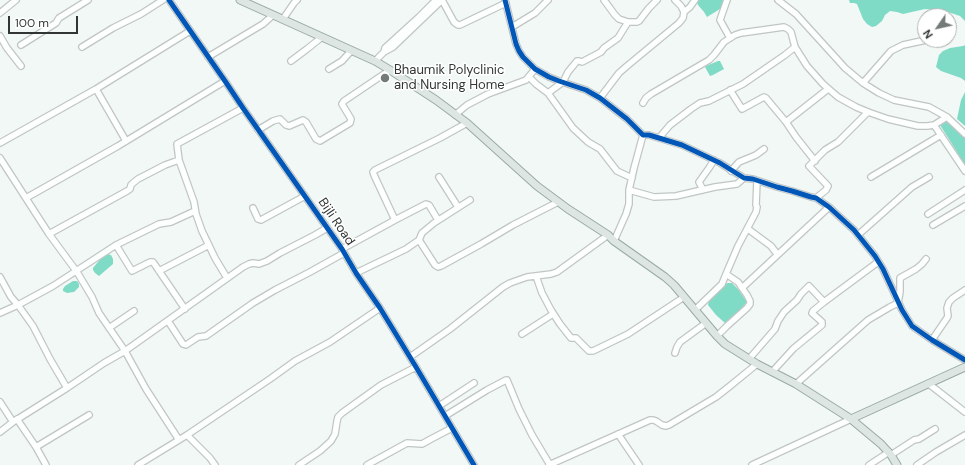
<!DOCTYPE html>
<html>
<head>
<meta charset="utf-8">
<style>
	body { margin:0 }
	#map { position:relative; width:965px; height:465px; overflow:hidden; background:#f1f8f6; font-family:"DM Sans",sans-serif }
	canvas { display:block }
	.north { position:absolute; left:917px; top:8px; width:40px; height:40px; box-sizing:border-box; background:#fff; border:1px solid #adafae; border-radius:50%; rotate:236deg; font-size:11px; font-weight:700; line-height:16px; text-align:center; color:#313634 }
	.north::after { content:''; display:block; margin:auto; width:14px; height:18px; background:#747a78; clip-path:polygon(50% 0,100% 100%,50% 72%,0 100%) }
	.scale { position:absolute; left:8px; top:16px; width:70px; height:18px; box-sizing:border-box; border:2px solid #313634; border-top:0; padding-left:5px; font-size:12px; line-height:14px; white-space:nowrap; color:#313634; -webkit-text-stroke:3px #fff; paint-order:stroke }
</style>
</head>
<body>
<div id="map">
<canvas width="965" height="465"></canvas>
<div class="north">N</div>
<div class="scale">100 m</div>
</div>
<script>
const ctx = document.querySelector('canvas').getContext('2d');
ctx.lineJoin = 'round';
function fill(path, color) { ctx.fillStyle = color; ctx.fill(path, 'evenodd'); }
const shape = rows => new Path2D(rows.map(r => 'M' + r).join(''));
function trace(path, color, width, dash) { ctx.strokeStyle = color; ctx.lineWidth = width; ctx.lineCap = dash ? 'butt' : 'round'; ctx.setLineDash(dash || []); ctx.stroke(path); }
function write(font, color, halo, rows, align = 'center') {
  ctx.font = font + ' "DM Sans",sans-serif'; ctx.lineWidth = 3; ctx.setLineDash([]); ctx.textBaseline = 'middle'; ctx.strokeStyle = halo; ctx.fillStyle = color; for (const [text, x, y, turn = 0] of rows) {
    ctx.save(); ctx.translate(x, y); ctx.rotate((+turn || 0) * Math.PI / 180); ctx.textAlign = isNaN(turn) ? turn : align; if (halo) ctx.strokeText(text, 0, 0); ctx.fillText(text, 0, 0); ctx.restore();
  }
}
fill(shape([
	[696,0,724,0,722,6,720,9,707,17,704,12,698,5],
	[849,0,965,0,965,21,960,16,945,11,925,9,903,14,897,12,890,11,885,15,882,21,876,26,872,27,867,24,863,19,857,4,854,3,850,3],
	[965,45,965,81,961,78,941,71,936,67,939,55,943,51,950,48,963,46],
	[718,61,720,61,724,69,713,75,710,76,705,67,706,66],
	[965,92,965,126,957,119,961,100],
	[943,120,948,121,965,137,965,165,940,125],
	[107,254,111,255,113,259,113,264,99,276,95,273,93,270,93,268,102,257],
	[73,281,77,281,79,284,79,287,74,292,67,293,63,291,63,289,65,286],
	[728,283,732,283,738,289,747,302,739,311,725,323,716,315,708,305,709,300,715,293,724,284]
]), '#80dbc6');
const minor = shape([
	[169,0,225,81,243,108,342,249,356,273,380,308,416,367,474,465],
	[442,0,454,22,458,25,460,25,506,3],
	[505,0,516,44,519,51,523,57,535,69,549,77,559,81,586,90,600,98,627,119,643,135,649,135,682,145,720,163,744,178,753,179,777,187,792,191,811,197,816,198,829,207,854,230,875,256,883,269,902,310,912,326,932,340,965,360],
	[604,0,615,15,619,19,628,22,637,22,639,21,649,8,657,0],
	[727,0,720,20,730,38],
	[778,0,796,14,836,58,845,68,863,83,879,93,894,100,929,107,947,117,965,134],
	[684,12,690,7,695,0],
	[0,13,16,0],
	[283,19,294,3,297,0],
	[512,27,535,13,548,0],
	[0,36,7,48,21,66],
	[21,45,56,23,59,18,88,0],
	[82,47,113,28,141,14,163,0],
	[795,47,807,66,823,84,838,97,856,107,868,112,888,119,918,126,927,126,934,125,947,117],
	[384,52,385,48,419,17,436,0],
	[208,57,263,24,273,15],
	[291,61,307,49,322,37],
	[375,61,384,52,393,47,442,0],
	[329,69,342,61,351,51],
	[529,77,536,84,548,93,573,128,588,142,600,149,617,171,632,178],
	[863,83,891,51,903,45,926,40],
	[96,89,126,141],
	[730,90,742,109,764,97,766,98,786,122,828,89],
	[548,93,563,82,568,72,577,61,579,61,582,62,584,61,601,52,604,48,618,38,628,22],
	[600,98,619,73,627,66,679,23,683,18,684,12,681,6,675,0],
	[643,103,646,98,651,94,709,60,714,55,724,42,735,35,741,33,784,27,788,29,791,32,795,47,785,55,743,84,709,101,700,103,691,109,670,125,659,138],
	[455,115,467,105,488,94,526,80,535,69],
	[786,122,796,137,815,161],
	[934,125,965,171],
	[258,130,273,121,280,119,286,125,289,126,303,120,306,122,316,139,320,141,350,123,351,119,342,104,344,101,390,70],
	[0,143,96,89,190,31],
	[0,158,49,234,77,272,92,297,99,313,125,351,146,389,179,440],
	[179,160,177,144,243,108],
	[731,171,739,162,756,155,764,149],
	[439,177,458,207],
	[871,177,941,135],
	[629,190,654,197,676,196,715,187,737,184,744,178],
	[703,190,699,182,709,168,714,160],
	[26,198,118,146,225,81],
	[816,198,826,190,828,186,809,166,825,150,838,142,868,112],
	[253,208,258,219,261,220,305,196],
	[928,214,965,190],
	[395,220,426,204,429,205,438,220],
	[933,225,965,206],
	[748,229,771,246,777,254],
	[49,234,127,191,130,189,131,185,133,183,138,179,165,165,179,160,194,202,196,214,202,231,215,258,227,278],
	[858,235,912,187,929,177],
	[419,240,435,265,438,267,441,266,481,244,513,225,558,202],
	[614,241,626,214,629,204,629,190,634,168,643,135],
	[116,245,132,271,150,262,153,262,185,309],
	[342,249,395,220,374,175,373,172,375,170,440,138,467,123],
	[159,271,209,245],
	[356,273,406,249,419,240,422,233,434,223,470,200],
	[726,274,738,246,756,212,757,207,756,205,757,181],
	[536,276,542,293,551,310,560,324,571,338,576,338,589,351,593,351,628,334,684,297],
	[0,277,11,297,18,305,33,326,50,359,67,388],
	[742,288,829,207],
	[695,310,722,284,726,274,738,282,747,295,750,301,750,304,747,308,727,326,717,336],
	[0,313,18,305,53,286,116,245,159,224,171,222,195,211],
	[168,321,183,344,186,345,198,337,206,336,253,303,275,290,310,272,344,253],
	[109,328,134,311],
	[522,334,553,314],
	[932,340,947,318,948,316,947,308,949,302,953,298,965,290],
	[675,353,677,347,680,342,706,323],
	[410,357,450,329,503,287,510,283,527,277,551,274,557,272,608,235],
	[749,359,775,329,778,321,784,312,797,300,801,294,809,286,824,302],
	[772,372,794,348,822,325,822,322,812,313,813,311,824,302,878,262],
	[796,384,868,320,890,307,898,303,900,292,900,278,916,269,922,264,926,259],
	[929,384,965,412],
	[0,402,13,422],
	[439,406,474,383],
	[445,416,487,390,506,380,507,380,519,409,532,435,550,465],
	[17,419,36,447,46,465],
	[0,432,13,422,67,388,104,363,125,351,243,267,249,264,253,263,259,264,267,261,280,253,315,235,327,228],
	[618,434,639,465],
	[187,435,210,458,215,465],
	[36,447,89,415],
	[891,455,914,440,919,439,935,429],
	[138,465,187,435,270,379,295,361,330,342,380,308],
	[299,465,320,451,331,441,335,434,337,421,338,417,342,413,381,385,416,367],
	[367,465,407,443,422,444,431,439,452,428],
	[549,465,650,420,653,420,656,421,662,425,666,426,669,425,716,397,730,386,757,364],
	[752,465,851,419],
	[869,465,889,452],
	[917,465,936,452,965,435]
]);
const major = shape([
	[240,0,375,61,390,70,436,100,467,123,537,186,568,209,608,235,614,241,665,277,674,285,717,336,725,344,757,364,796,384,851,419,881,444,891,455,897,465],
	[851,419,965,367]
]);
trace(minor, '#c1c6c4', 8);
trace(major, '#9baaa6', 9);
trace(minor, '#fdfefe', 5.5);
trace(major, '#dde6e3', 7);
trace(shape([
	[169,0,225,81,243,108,342,249,356,273,380,308,416,367,474,465],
	[505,0,516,44,519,51,523,57,535,69,549,77,559,81,586,90,600,98,627,119,643,135,649,135,682,145,720,163,744,178,753,179,777,187,792,191,811,197,816,198,829,207,854,230,875,256,883,269,902,310,912,326,932,340,965,360]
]), '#0057b8', 5);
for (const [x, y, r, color] of [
	[385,78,5,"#747a78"]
]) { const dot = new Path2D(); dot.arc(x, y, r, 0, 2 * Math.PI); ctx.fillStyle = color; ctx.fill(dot); trace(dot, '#fff', 1.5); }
write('13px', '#313634', '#fff', [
	["Bhaumik Polyclinic",394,71],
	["and Nursing Home",394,86]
], 'left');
write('13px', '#313634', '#fff', [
	["Bijli Road",336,222,56]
]);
</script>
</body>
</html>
